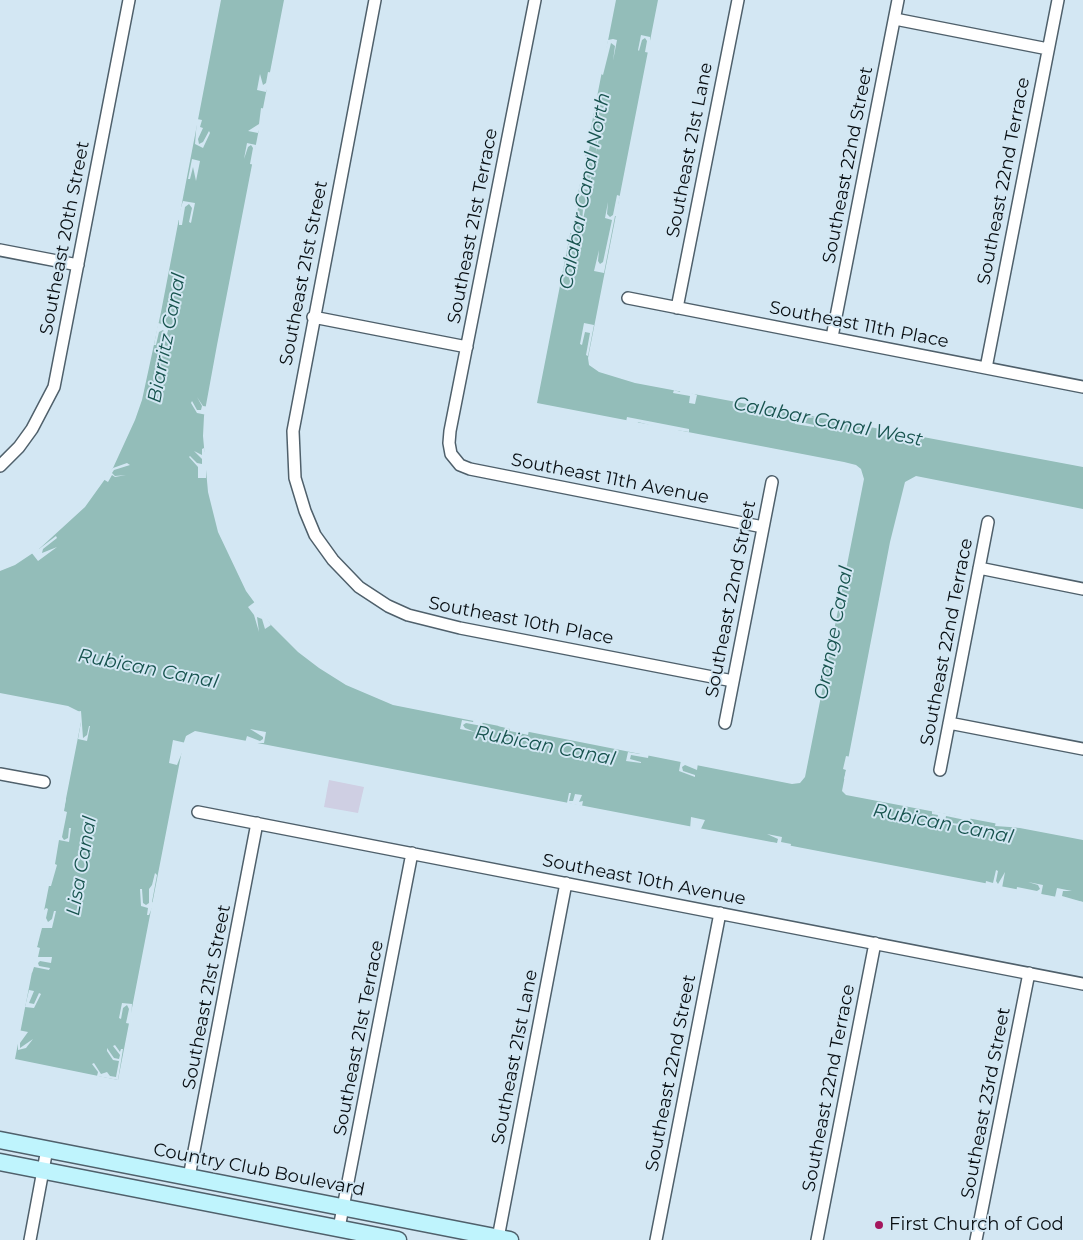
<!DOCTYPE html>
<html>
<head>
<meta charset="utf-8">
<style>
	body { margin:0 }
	canvas { display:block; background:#d3e7f3 }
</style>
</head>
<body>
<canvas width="1083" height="1240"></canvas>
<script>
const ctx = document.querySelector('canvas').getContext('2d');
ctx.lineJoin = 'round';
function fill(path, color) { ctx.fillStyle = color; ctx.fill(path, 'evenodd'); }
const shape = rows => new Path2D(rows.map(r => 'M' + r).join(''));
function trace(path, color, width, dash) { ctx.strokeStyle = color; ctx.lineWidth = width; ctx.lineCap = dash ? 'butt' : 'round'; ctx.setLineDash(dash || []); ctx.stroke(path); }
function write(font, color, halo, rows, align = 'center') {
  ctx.font = font + ' Montserrat,sans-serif'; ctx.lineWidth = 4; ctx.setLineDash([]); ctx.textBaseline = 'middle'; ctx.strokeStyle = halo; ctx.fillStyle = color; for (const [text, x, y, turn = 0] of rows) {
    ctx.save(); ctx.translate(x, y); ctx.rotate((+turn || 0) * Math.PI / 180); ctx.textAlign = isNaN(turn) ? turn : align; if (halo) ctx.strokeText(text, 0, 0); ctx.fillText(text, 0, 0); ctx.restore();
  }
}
fill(shape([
	[329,780,364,787,358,813,324,807]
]), '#cfcfe3');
fill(shape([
	[221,0,284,0,217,345,204,416,203,436,208,492,218,532,246,591,271,625,298,652,319,668,346,685,393,705,792,784,800,783,805,777,864,479,861,469,856,465,844,462,537,403,616,0,658,0,588,358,589,365,599,372,635,383,1083,467,1083,509,916,476,905,482,890,542,842,791,846,795,1083,840,1083,902,195,731,186,736,183,745,118,1080,15,1059,81,722,80,712,68,706,0,693,0,571,15,565,39,549,85,507,113,468,135,420,142,400,161,312]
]), '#93bdb9');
fill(shape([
	[641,35,650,37,650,53,645,52,647,41,645,38,642,40,639,51,638,50],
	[613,39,617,40,613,61,615,46,611,43,603,75,601,74,604,48,606,48,608,40],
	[268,72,273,73,266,92,257,90,260,74,263,85,266,83],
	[261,108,266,109,258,133,248,131,259,124],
	[197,119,202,120,200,127,203,128,198,139,199,144,203,142,209,131,210,133,203,148,195,144],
	[590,132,600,134,596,152,597,141,594,137,591,140,589,150,586,150],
	[247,143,256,145,255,165,250,164,253,148,251,145,248,147,244,159],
	[585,156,587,157,582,183,588,184,592,173,589,190,579,188,580,182,578,181],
	[192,159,200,161,196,181,193,167,190,179,188,179],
	[617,195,620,196,618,206,620,207,618,216,615,216,604,273,594,271,599,250,598,261,600,264,603,262,612,220,605,218,608,202,607,214,610,217,613,215],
	[183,201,195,203,191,223,189,222,192,208,189,204,185,207,182,225,179,225,179,220,177,220],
	[576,204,586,206,582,223,583,209,581,207,578,208,573,233,570,233,572,222,570,221],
	[158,323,169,326,164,347,162,347,165,333,163,330,159,332,156,345,154,345],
	[584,323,594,325,588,356,586,355,590,333,585,332,582,345,580,344],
	[681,389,697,395,695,404,689,403,690,396,673,393,674,390,680,392],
	[197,397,203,406,209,407,207,415,197,413,191,403,192,401,197,410,201,410,202,406],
	[791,413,816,418,802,417,799,419,801,422,814,425,814,427,795,424,796,417,791,415],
	[627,417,689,429,689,432,676,430,675,432,638,422,637,425,626,422],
	[204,448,208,467,206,467,206,478,198,478,198,467,189,457,190,456,197,463,202,464,202,459,194,451,202,455,202,449],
	[127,463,130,465,114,470,112,473,115,476,126,475,115,477,112,475,108,482,103,479,113,468],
	[56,536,57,538,43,549,42,553,57,547,38,561,31,552,37,547,39,549],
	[256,601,271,625,265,629,262,619,257,617,259,632,254,615,248,607],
	[81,711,83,738,87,735,89,726,90,726,87,741,78,739,81,722,78,723,76,712],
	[474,719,483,721,482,726,466,723,463,725,465,728,475,732,460,729,462,720,473,722],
	[499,724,529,730,528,735,510,731,510,729,498,726],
	[250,729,266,732,264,743,245,743,247,736,260,741,263,739,263,737],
	[173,740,186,743,177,765,169,763],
	[628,752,640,754,641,752,649,753,648,758,631,755,630,759,641,762,641,763,626,761],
	[846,756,851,757,847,779,844,779,846,770,843,769],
	[681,760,698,763,697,770,685,765,682,767,683,771,695,775,695,777,679,771],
	[569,793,571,793,569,801,573,801,575,794,582,795,579,802,583,801,582,806,567,803],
	[64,799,66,799,64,811,67,812,62,837,64,840,68,838,69,828,71,828,69,842,59,840,55,864,57,865,51,886,48,886],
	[932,811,959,816,960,814,971,816,970,821,946,816,945,822,959,824,959,826,936,822,938,815,932,814],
	[691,817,705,820,700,831,690,829],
	[996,821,1024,826,1024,828,995,826],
	[767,834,782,837,781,842,791,844,790,849,767,842,777,843,778,839],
	[996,870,998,871,996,881,998,884,1005,872,1002,888,985,887,986,881,993,883],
	[155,873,157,875,152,902,154,903,149,915,147,915,148,908,141,906,140,889,142,889,143,903,146,905,149,903,149,889,152,885],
	[1028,882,1043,885,1041,895,1050,896,1049,899,1016,893,1017,887,1037,891,1040,889,1038,885],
	[1057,888,1072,891,1063,891,1062,896,1083,902,1083,905,1052,899,1055,897],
	[46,908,48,909,46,918,48,922,52,919,54,911,56,911,52,928,42,928,37,947,40,948,38,957,52,957,51,963,40,961,38,963,39,966,50,968,49,970,34,967,32,973,30,973,43,911],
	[29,990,34,991,29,1003,34,1004,39,993,41,994,34,1008,25,1007],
	[122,1003,132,1004,131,1024,126,1023,129,1009,127,1005,123,1008,121,1019,119,1018],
	[18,1030,28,1032,20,1043,20,1048,33,1039,26,1048,18,1050,18,1041,16,1041],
	[115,1045,120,1052,121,1049,123,1049,118,1080,97,1076,98,1072,92,1064,94,1063,101,1074,107,1072,110,1076,116,1077,119,1061,113,1060,107,1051,107,1048,114,1058,119,1059,120,1055,113,1046]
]), '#d3e7f3');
const minor = shape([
	[375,0,293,431,295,478,305,511,315,535,333,560,359,587,388,606,408,615,460,628,733,681],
	[535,0,450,431,449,443,451,454,460,465,470,469,763,527],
	[895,19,1048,49],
	[0,250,78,265],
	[628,298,1083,387],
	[677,308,738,0],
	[313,317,467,347],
	[832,337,898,0],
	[986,368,1058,0],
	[0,466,19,447,32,429,54,387,129,0],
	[979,568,1083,589],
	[725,723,772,482],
	[949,723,1083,749],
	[940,770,988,522],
	[0,774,44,782],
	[198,812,1083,984],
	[189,1177,257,823],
	[339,1228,412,853],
	[498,1238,566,883],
	[30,1240,47,1149],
	[656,1240,720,913],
	[817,1240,875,943],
	[976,1240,1029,973]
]);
const secondary = shape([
	[0,1140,510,1240],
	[0,1162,398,1240]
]);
trace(minor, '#4f606b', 14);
trace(secondary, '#4f606b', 19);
trace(minor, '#fff', 11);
trace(secondary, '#bff4fd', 16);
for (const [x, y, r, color] of [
	[879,1225,5,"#a4175d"]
]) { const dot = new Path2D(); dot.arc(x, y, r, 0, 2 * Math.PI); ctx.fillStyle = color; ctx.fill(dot); trace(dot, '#d3e7f3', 2); }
write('18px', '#080e12', '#d3e7f3', [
	["Southeast 21st Lane",690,150,-79],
	["Southeast 22nd Street",848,165,-79],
	["Southeast 22nd Terrace",1004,181,-79],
	["Southeast 21st Terrace",473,226,-79],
	["Southeast 20th Street",65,238,-79],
	["Southeast 21st Street",304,273,-79],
	["Southeast 11th Place",859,325,11],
	["Southeast 11th Avenue",610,479,11],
	["Southeast 22nd Street",731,599,-79],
	["Southeast 10th Place",521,621,11],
	["Southeast 22nd Terrace",947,642,-79],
	["Southeast 10th Avenue",644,880,11],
	["Southeast 21st Street",207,997,-79],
	["Southeast 21st Terrace",359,1038,-79],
	["Southeast 21st Lane",515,1057,-79],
	["Southeast 22nd Street",671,1073,-79],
	["Southeast 22nd Terrace",829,1088,-79],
	["Southeast 23rd Street",986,1103,-79],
	["Country Club Boulevard",259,1170,11]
]);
write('18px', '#080e12', '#d3e7f3', [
	["First Church of God",889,1225]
], 'left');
write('italic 19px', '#17534e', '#d3e7f3', [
	["Calabar Canal North",585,191,-79],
	["Biarritz Canal",167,338,-79],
	["Calabar Canal West",828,422,11],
	["Orange Canal",834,633,-79],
	["Rubican Canal",148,669,11],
	["Rubican Canal",545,746,11],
	["Rubican Canal",943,824,11],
	["Lisa Canal",82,866,-80]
]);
</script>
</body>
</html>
